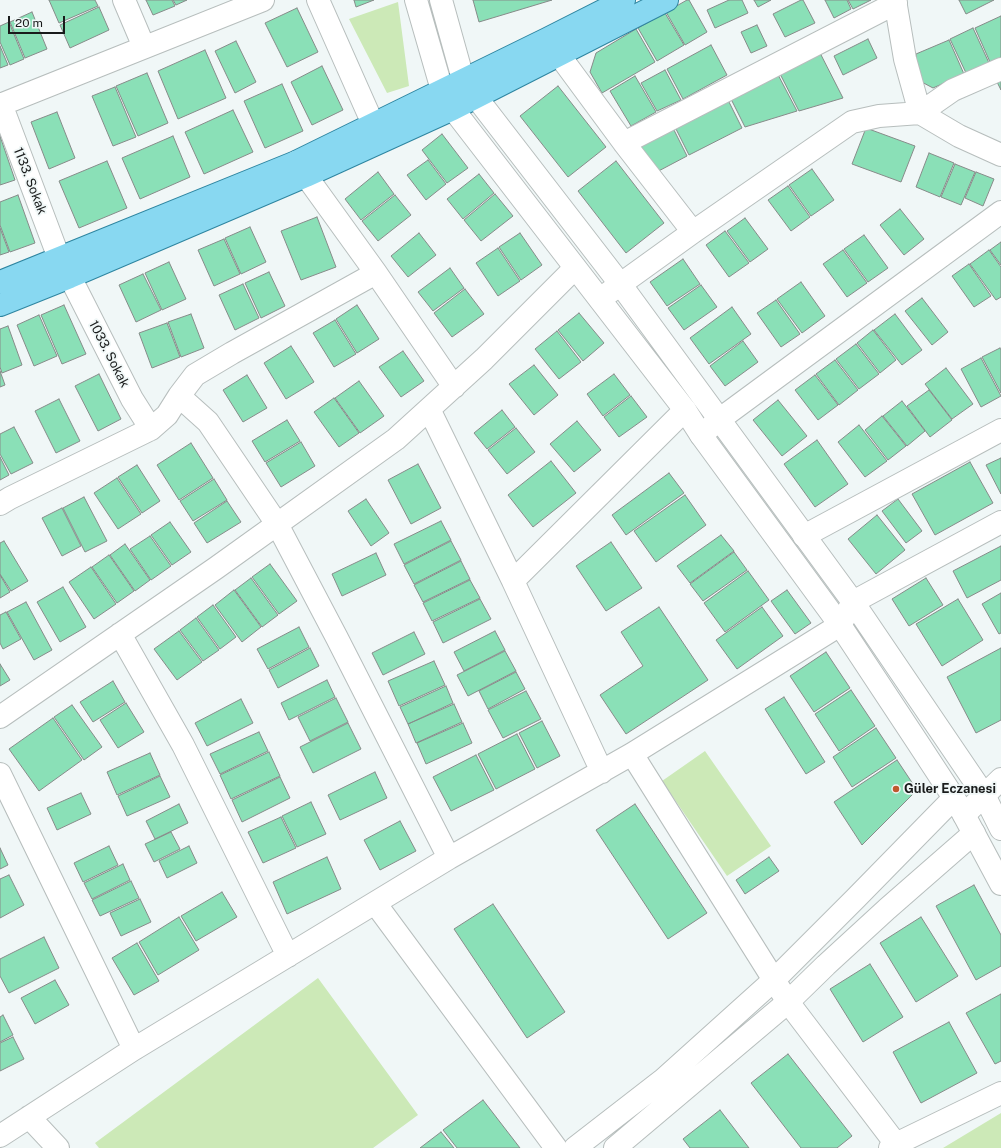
<!DOCTYPE html>
<html>
<head>
<meta charset="utf-8">
<style>
	body { margin:0 }
	#map { position:relative; width:1001px; height:1148px; overflow:hidden; background:#f0f7f7; font-family:"Public Sans",sans-serif }
	canvas { display:block }
	.scale { position:absolute; left:8px; top:16px; width:57px; height:18px; box-sizing:border-box; border:2px solid #191b1b; border-top:0; padding-left:5px; font-size:12px; line-height:14px; white-space:nowrap; color:#191b1b; -webkit-text-stroke:3px #f0f7f7; paint-order:stroke }
</style>
</head>
<body>
<div id="map">
<canvas width="1001" height="1148"></canvas>
<div class="scale">20 m</div>
</div>
<script>
const ctx = document.querySelector('canvas').getContext('2d');
ctx.lineJoin = 'round';
function fill(path, color) { ctx.fillStyle = color; ctx.fill(path, 'evenodd'); }
const shape = rows => new Path2D(rows.map(r => 'M' + r).join(''));
function trace(path, color, width, dash) { ctx.strokeStyle = color; ctx.lineWidth = width; ctx.lineCap = dash ? 'butt' : 'round'; ctx.setLineDash(dash || []); ctx.stroke(path); }
function write(font, color, halo, rows, align = 'center') {
  ctx.font = font + ' "Public Sans",sans-serif'; ctx.lineWidth = 3.5; ctx.setLineDash([]); ctx.textBaseline = 'middle'; ctx.strokeStyle = halo; ctx.fillStyle = color; for (const [text, x, y, turn = 0] of rows) {
    ctx.save(); ctx.translate(x, y); ctx.rotate((+turn || 0) * Math.PI / 180); ctx.textAlign = isNaN(turn) ? turn : align; if (halo) ctx.strokeText(text, 0, 0); ctx.fillText(text, 0, 0); ctx.restore();
  }
}
fill(shape([
	[398,2,409,86,387,93,349,19],
	[705,751,771,846,727,876,662,781],
	[318,978,418,1115,373,1148,99,1148,95,1143],
	[1001,1113,1001,1148,943,1148]
]), '#cce9b7');
const building = shape([
	[49,0,95,0,98,6,59,23,49,0],
	[146,0,172,0,175,6,153,15,146,0],
	[173,0,187,0,176,5,173,0],
	[354,0,374,0,356,7,354,0],
	[473,0,552,0,479,22,473,0],
	[687,0,689,0,707,32,685,45,666,12,687,0],
	[729,0,742,0,748,13,715,28,707,10,729,0],
	[754,0,771,0,758,7,754,0],
	[801,0,803,0,815,23,785,37,773,14,801,0],
	[825,0,847,0,851,9,834,18,825,0],
	[848,0,871,0,853,9,848,0],
	[959,0,994,0,966,14,959,0],
	[99,7,109,30,70,48,60,25,99,7],
	[297,8,318,52,287,67,265,23,297,8],
	[32,12,47,49,25,58,10,22,32,12],
	[665,13,684,45,657,61,638,28,665,13],
	[1001,16,1001,58,990,62,975,28,1001,16],
	[9,22,24,59,10,65,0,42,0,26,9,22],
	[757,25,767,46,751,53,741,32,757,25],
	[973,28,989,63,966,73,950,39,973,28],
	[636,29,655,62,602,93,590,72,596,53,636,29],
	[868,39,877,58,843,75,834,56,868,39],
	[949,40,964,74,933,88,918,80,916,54,949,40],
	[236,41,256,82,235,93,215,51,236,41],
	[711,45,727,75,683,99,667,69,711,45],
	[0,46,8,65,0,68,0,46],
	[817,47,843,98,799,111,777,68,817,47],
	[205,50,226,98,178,119,158,71,205,50],
	[322,66,343,110,312,125,291,82,322,66],
	[775,69,797,111,745,127,728,93,775,69],
	[665,70,681,100,657,111,641,83,665,70],
	[147,73,168,123,138,136,116,86,147,73],
	[635,76,656,112,631,126,610,91,635,76],
	[1001,78,1001,90,996,80,1001,78],
	[282,84,303,131,265,148,244,101,282,84],
	[558,86,606,147,568,177,520,116,558,86],
	[115,87,136,137,113,146,92,96,115,87],
	[725,94,742,128,689,155,672,121,725,94],
	[233,110,253,152,204,174,185,132,233,110],
	[57,112,75,158,49,169,31,122,57,112],
	[670,122,687,156,651,175,634,141,670,122],
	[866,128,915,146,901,182,852,164,866,128],
	[442,134,468,168,447,183,422,150,442,134],
	[0,136,15,180,0,185,0,136],
	[173,136,190,177,140,199,122,158,173,136],
	[929,153,954,163,940,197,916,187,929,153],
	[428,160,446,184,426,200,407,175,428,160],
	[107,161,127,208,79,228,59,181,107,161],
	[616,161,664,223,626,253,578,191,616,161],
	[955,164,975,172,961,205,941,197,955,164],
	[812,169,834,200,811,216,789,185,812,169],
	[378,172,394,194,361,220,345,199,378,172],
	[976,172,994,179,983,206,965,198,976,172],
	[479,174,494,193,463,219,447,199,479,174],
	[788,186,810,217,791,231,768,200,788,186],
	[495,194,513,216,481,241,464,220,495,194],
	[18,195,35,243,10,252,0,225,0,202,18,195],
	[395,195,411,215,378,241,362,221,395,195],
	[900,209,924,239,904,255,880,225,900,209],
	[317,217,336,267,301,280,281,231,317,217],
	[745,218,768,249,750,262,727,231,745,218],
	[250,227,266,262,241,274,225,238,250,227],
	[0,228,9,252,0,255,0,228],
	[725,231,749,263,729,277,706,245,725,231],
	[419,233,436,255,408,277,391,256,419,233],
	[520,233,542,265,521,280,499,247,520,233],
	[864,235,888,268,868,282,844,249,864,235],
	[224,239,240,274,214,286,198,250,224,239],
	[1001,242,1001,265,990,250,1001,242],
	[498,248,520,281,498,296,476,263,498,248],
	[843,250,867,283,847,297,823,264,843,250],
	[989,250,1001,267,1001,297,996,300,970,264,989,250],
	[683,259,700,284,667,306,650,282,683,259],
	[169,262,186,299,162,310,145,273,169,262],
	[969,264,991,296,974,307,952,276,969,264],
	[450,268,464,288,433,311,418,292,450,268],
	[269,272,285,306,261,318,245,283,269,272],
	[143,274,161,310,136,322,119,285,143,274],
	[801,282,825,316,802,333,777,299,801,282],
	[243,284,259,318,235,330,219,295,243,284],
	[701,285,717,307,684,330,668,308,701,285],
	[465,289,484,314,452,337,434,313,465,289],
	[922,298,948,332,932,345,905,311,922,298],
	[776,300,800,334,781,347,757,313,776,300],
	[64,305,86,354,62,364,41,315,64,305],
	[357,305,379,339,357,353,336,319,357,305],
	[732,307,751,334,709,364,690,338,732,307],
	[579,313,604,343,583,361,558,330,579,313],
	[191,314,204,348,181,357,168,322,191,314],
	[895,314,922,350,902,365,874,330,895,314],
	[39,315,57,356,34,366,17,325,39,315],
	[335,320,356,354,334,367,313,333,335,320],
	[167,323,180,357,152,368,139,333,167,323],
	[8,326,22,365,2,373,0,367,0,329,8,326],
	[873,330,896,360,880,373,857,343,873,330],
	[557,331,581,362,559,379,535,349,557,331],
	[743,341,758,362,725,386,710,366,743,341],
	[856,344,879,374,859,389,836,359,856,344],
	[291,346,314,382,286,399,264,363,291,346],
	[1000,348,1001,350,1001,393,982,357,1000,348],
	[403,351,424,381,401,397,379,367,403,351],
	[981,358,1001,396,981,407,961,369,981,358],
	[835,360,858,390,839,405,816,374,835,360],
	[534,365,558,395,534,415,509,384,534,365],
	[946,368,973,404,952,419,925,384,946,368],
	[0,371,5,385,0,387,0,371],
	[99,374,121,419,98,431,75,386,99,374],
	[614,374,630,395,603,416,587,394,614,374],
	[247,375,267,408,243,422,223,390,247,375],
	[815,375,838,405,818,420,795,390,815,375],
	[359,381,384,416,360,433,335,398,359,381],
	[929,390,952,420,930,437,907,406,929,390],
	[631,396,647,417,619,437,604,417,631,396],
	[334,398,359,433,339,447,314,412,334,398],
	[59,399,80,441,56,453,35,411,59,399],
	[778,400,807,436,782,456,753,420,778,400],
	[902,401,925,431,907,446,883,416,902,401],
	[502,410,515,427,487,449,474,433,502,410],
	[882,416,906,446,888,460,865,430,882,416],
	[287,420,300,441,265,462,252,441,287,420],
	[577,421,601,450,574,472,550,444,577,421],
	[859,425,887,461,865,477,838,442,859,425],
	[14,427,33,463,11,474,0,454,0,434,14,427],
	[516,428,535,452,507,474,488,450,516,428],
	[817,440,848,484,815,507,784,464,817,440],
	[301,442,315,466,281,487,266,463,301,442],
	[191,443,213,478,179,500,157,465,191,443],
	[0,457,9,475,0,480,0,457],
	[1001,458,1001,494,986,465,1001,458],
	[551,461,576,493,533,527,508,495,551,461],
	[970,462,993,503,935,535,912,494,970,462],
	[418,464,441,508,411,524,388,480,418,464],
	[137,465,160,501,142,513,118,477,137,465],
	[669,473,684,493,626,535,612,515,669,473],
	[117,478,141,514,118,529,94,493,117,478],
	[214,479,227,500,193,521,180,501,214,479],
	[685,495,706,525,656,562,634,531,685,495],
	[84,497,107,541,85,552,63,508,84,497],
	[366,499,389,533,371,546,348,511,366,499],
	[898,499,922,531,906,543,882,511,898,499],
	[227,501,241,522,207,543,194,523,227,501],
	[62,508,81,546,62,556,42,518,62,508],
	[877,515,905,550,876,574,848,539,877,515],
	[441,521,451,540,404,564,394,544,441,521],
	[170,522,191,552,172,565,151,535,170,522],
	[721,535,734,551,690,583,677,566,721,535],
	[150,536,171,566,151,580,130,549,150,536],
	[4,541,28,581,11,591,0,574,0,543,4,541],
	[451,541,461,560,414,584,404,565,451,541],
	[611,542,642,588,606,611,576,566,611,542],
	[125,544,150,580,135,591,110,555,125,544],
	[1001,546,1001,580,967,598,953,571,1001,546],
	[734,552,747,570,703,601,690,584,734,552],
	[376,553,386,575,342,596,332,574,376,553],
	[109,555,134,591,117,603,92,567,109,555],
	[461,561,470,579,423,602,414,585,461,561],
	[270,564,297,601,279,614,252,577,270,564],
	[91,567,116,604,94,619,69,582,91,567],
	[748,571,769,600,725,632,704,603,748,571],
	[0,575,10,592,0,598,0,575],
	[251,578,278,615,262,627,235,590,251,578],
	[926,578,943,605,909,626,892,599,926,578],
	[470,580,480,598,432,621,423,603,470,580],
	[63,587,86,627,60,642,37,602,63,587],
	[234,590,261,627,242,642,215,605,234,590],
	[787,590,811,623,795,634,771,601,787,590],
	[1001,593,1001,633,999,634,982,604,1001,593],
	[480,599,491,619,443,643,433,622,480,599],
	[958,599,983,640,942,666,916,624,958,599],
	[26,602,52,650,34,660,7,612,26,602],
	[213,605,236,637,220,649,197,617,213,605],
	[659,607,708,680,626,734,600,695,643,666,621,632,659,607],
	[762,607,783,636,737,669,716,640,762,607],
	[6,612,21,639,3,649,0,643,0,615,6,612],
	[196,618,219,650,203,661,180,630,196,618],
	[299,627,309,647,268,669,257,649,299,627],
	[179,631,202,662,177,680,154,649,179,631],
	[495,631,505,650,464,671,454,652,495,631],
	[414,632,425,654,383,675,372,653,414,632],
	[310,648,319,666,278,688,269,670,310,648],
	[1001,648,1001,720,976,733,947,677,1001,648],
	[505,651,516,671,468,696,457,675,505,651],
	[826,652,850,688,814,712,790,676,826,652],
	[434,661,445,685,399,706,388,681,434,661],
	[0,664,10,680,0,686,0,664],
	[516,672,525,689,488,709,479,691,516,672],
	[327,680,335,697,289,720,281,703,327,680],
	[113,681,125,702,93,722,80,702,113,681],
	[446,686,453,703,408,724,400,707,446,686],
	[851,690,875,726,839,751,815,714,851,690],
	[526,691,541,719,503,738,488,710,526,691],
	[784,697,825,762,806,774,765,709,784,697],
	[336,698,348,722,310,741,298,717,336,698],
	[241,699,253,723,207,746,195,723,241,699],
	[126,703,144,732,118,748,100,720,126,703],
	[454,704,462,722,416,743,408,724,454,704],
	[72,705,102,747,84,760,54,717,72,705],
	[53,718,82,760,39,791,9,749,53,718],
	[542,721,560,756,537,768,519,733,542,721],
	[348,723,361,749,313,773,300,747,348,723],
	[463,723,472,743,426,764,417,743,463,723],
	[876,728,896,758,852,787,833,757,876,728],
	[259,732,268,751,220,774,210,754,259,732],
	[517,734,535,769,496,789,478,754,517,734],
	[269,752,280,776,231,799,220,775,269,752],
	[150,753,160,775,117,795,107,772,150,753],
	[476,755,494,790,451,811,433,777,476,755],
	[897,760,917,790,862,845,834,802,897,760],
	[375,772,387,798,340,820,328,795,375,772],
	[160,776,170,797,127,816,118,796,160,776],
	[280,777,290,798,242,822,232,800,280,777],
	[81,793,91,814,57,830,47,808,81,793],
	[311,802,326,834,297,847,282,816,311,802],
	[179,804,188,823,155,839,146,821,179,804],
	[635,804,707,913,668,939,596,830,635,804],
	[281,817,296,848,263,863,248,832,281,817],
	[400,821,416,851,380,870,364,840,400,821],
	[171,832,180,849,154,862,145,844,171,832],
	[109,846,118,865,83,882,74,863,109,846],
	[189,846,197,863,167,878,159,861,189,846],
	[0,848,8,865,0,869,0,848],
	[327,857,341,889,287,914,273,882,327,857],
	[769,857,779,871,745,894,736,880,769,857],
	[123,864,130,880,92,899,84,883,123,864],
	[9,875,24,905,0,918,0,879,9,875],
	[131,881,139,898,100,916,92,900,131,881],
	[974,885,1001,935,1001,966,976,980,936,906,974,885],
	[222,892,237,917,196,941,181,916,222,892],
	[140,899,151,922,121,936,110,913,140,899],
	[493,904,565,1012,527,1038,454,929,493,904],
	[179,917,199,950,158,975,139,942,179,917],
	[921,917,958,976,916,1002,880,943,921,917],
	[44,937,59,968,9,993,0,976,0,959,44,937],
	[137,943,159,981,134,995,112,958,137,943],
	[870,964,903,1017,863,1042,830,989,870,964],
	[55,980,69,1005,35,1024,21,998,55,980],
	[1001,994,1001,1061,995,1064,966,1013,1001,994],
	[3,1015,13,1035,0,1042,0,1017,3,1015],
	[949,1022,977,1073,921,1103,893,1052,949,1022],
	[13,1037,24,1059,0,1071,0,1043,13,1037],
	[788,1054,852,1136,837,1148,801,1148,751,1083,788,1054],
	[483,1100,520,1148,457,1148,443,1130,483,1100],
	[720,1110,749,1148,690,1148,683,1139,720,1110],
	[441,1132,454,1148,420,1148,441,1132]
]);
fill(building, '#8ae0b7');
trace(building, '#868b89', 1);
const minor = shape([
	[124,0,144,47],
	[318,0,373,124],
	[895,0,905,59,920,113,953,90,1001,69],
	[548,40,624,143,693,232],
	[1,104,59,258],
	[0,105,263,0],
	[624,143,896,3],
	[296,162,376,273,454,387],
	[70,277,132,399,151,429],
	[600,299,693,232,852,122,879,116,920,113,959,136,1001,155],
	[179,396,208,422,277,524,337,638,449,858],
	[429,409,513,581],
	[701,435,720,419,1001,212],
	[0,504,10,498,151,429,167,415,179,396,195,375,232,353,376,273],
	[804,536,1001,430],
	[120,634,183,745,288,956],
	[0,717,216,568,396,439,484,359,575,268],
	[632,754,774,980,788,1002,899,1148],
	[602,772,513,581,685,410],
	[0,774,134,1049],
	[964,815,1001,779],
	[375,903,556,1148],
	[29,1117,58,1148],
	[0,1136,134,1049,449,858,632,754,840,625,853,602,1001,522],
	[890,1148,896,1144,1001,1093]
]);
const tertiary = shape([
	[416,0,442,90,451,107],
	[441,0,463,79,474,95],
	[575,1148,664,1079,774,980,856,898,954,798],
	[615,1148,788,1002,826,965,887,909,974,833]
]);
const secondary = shape([
	[476,97,621,285,853,602,984,795,1001,829],
	[453,109,685,410,701,435,840,625,918,743,954,798,964,815,1001,884]
]);
const primary = shape([
	[0,282,296,162,547,39,624,0],
	[0,305,70,277,306,176,453,109,667,0]
]);
trace(minor, '#b7bebd', 24);
trace(tertiary, '#b7bebd', 24);
trace(secondary, '#b7bebd', 24);
trace(primary, '#2e85a0', 24);
trace(minor, '#fff', 22);
trace(tertiary, '#fff', 22);
trace(secondary, '#fff', 22);
trace(primary, '#88d8f1', 22);
for (const [x, y, r, color] of [
	[896,789,4,"#bf592e"]
]) { const dot = new Path2D(); dot.arc(x, y, r, 0, 2 * Math.PI); ctx.fillStyle = color; ctx.fill(dot); trace(dot, '#f0f7f7', 1.5); }
write('13px', '#191b1b', '#f0f7f7', [
	["1133. Sokak",30,181,69],
	["1033. Sokak",109,354,63]
]);
write('bold 13px', '#191b1b', '#f0f7f7', [
	["Güler Eczanesi",904,789]
], 'left');
</script>
</body>
</html>
